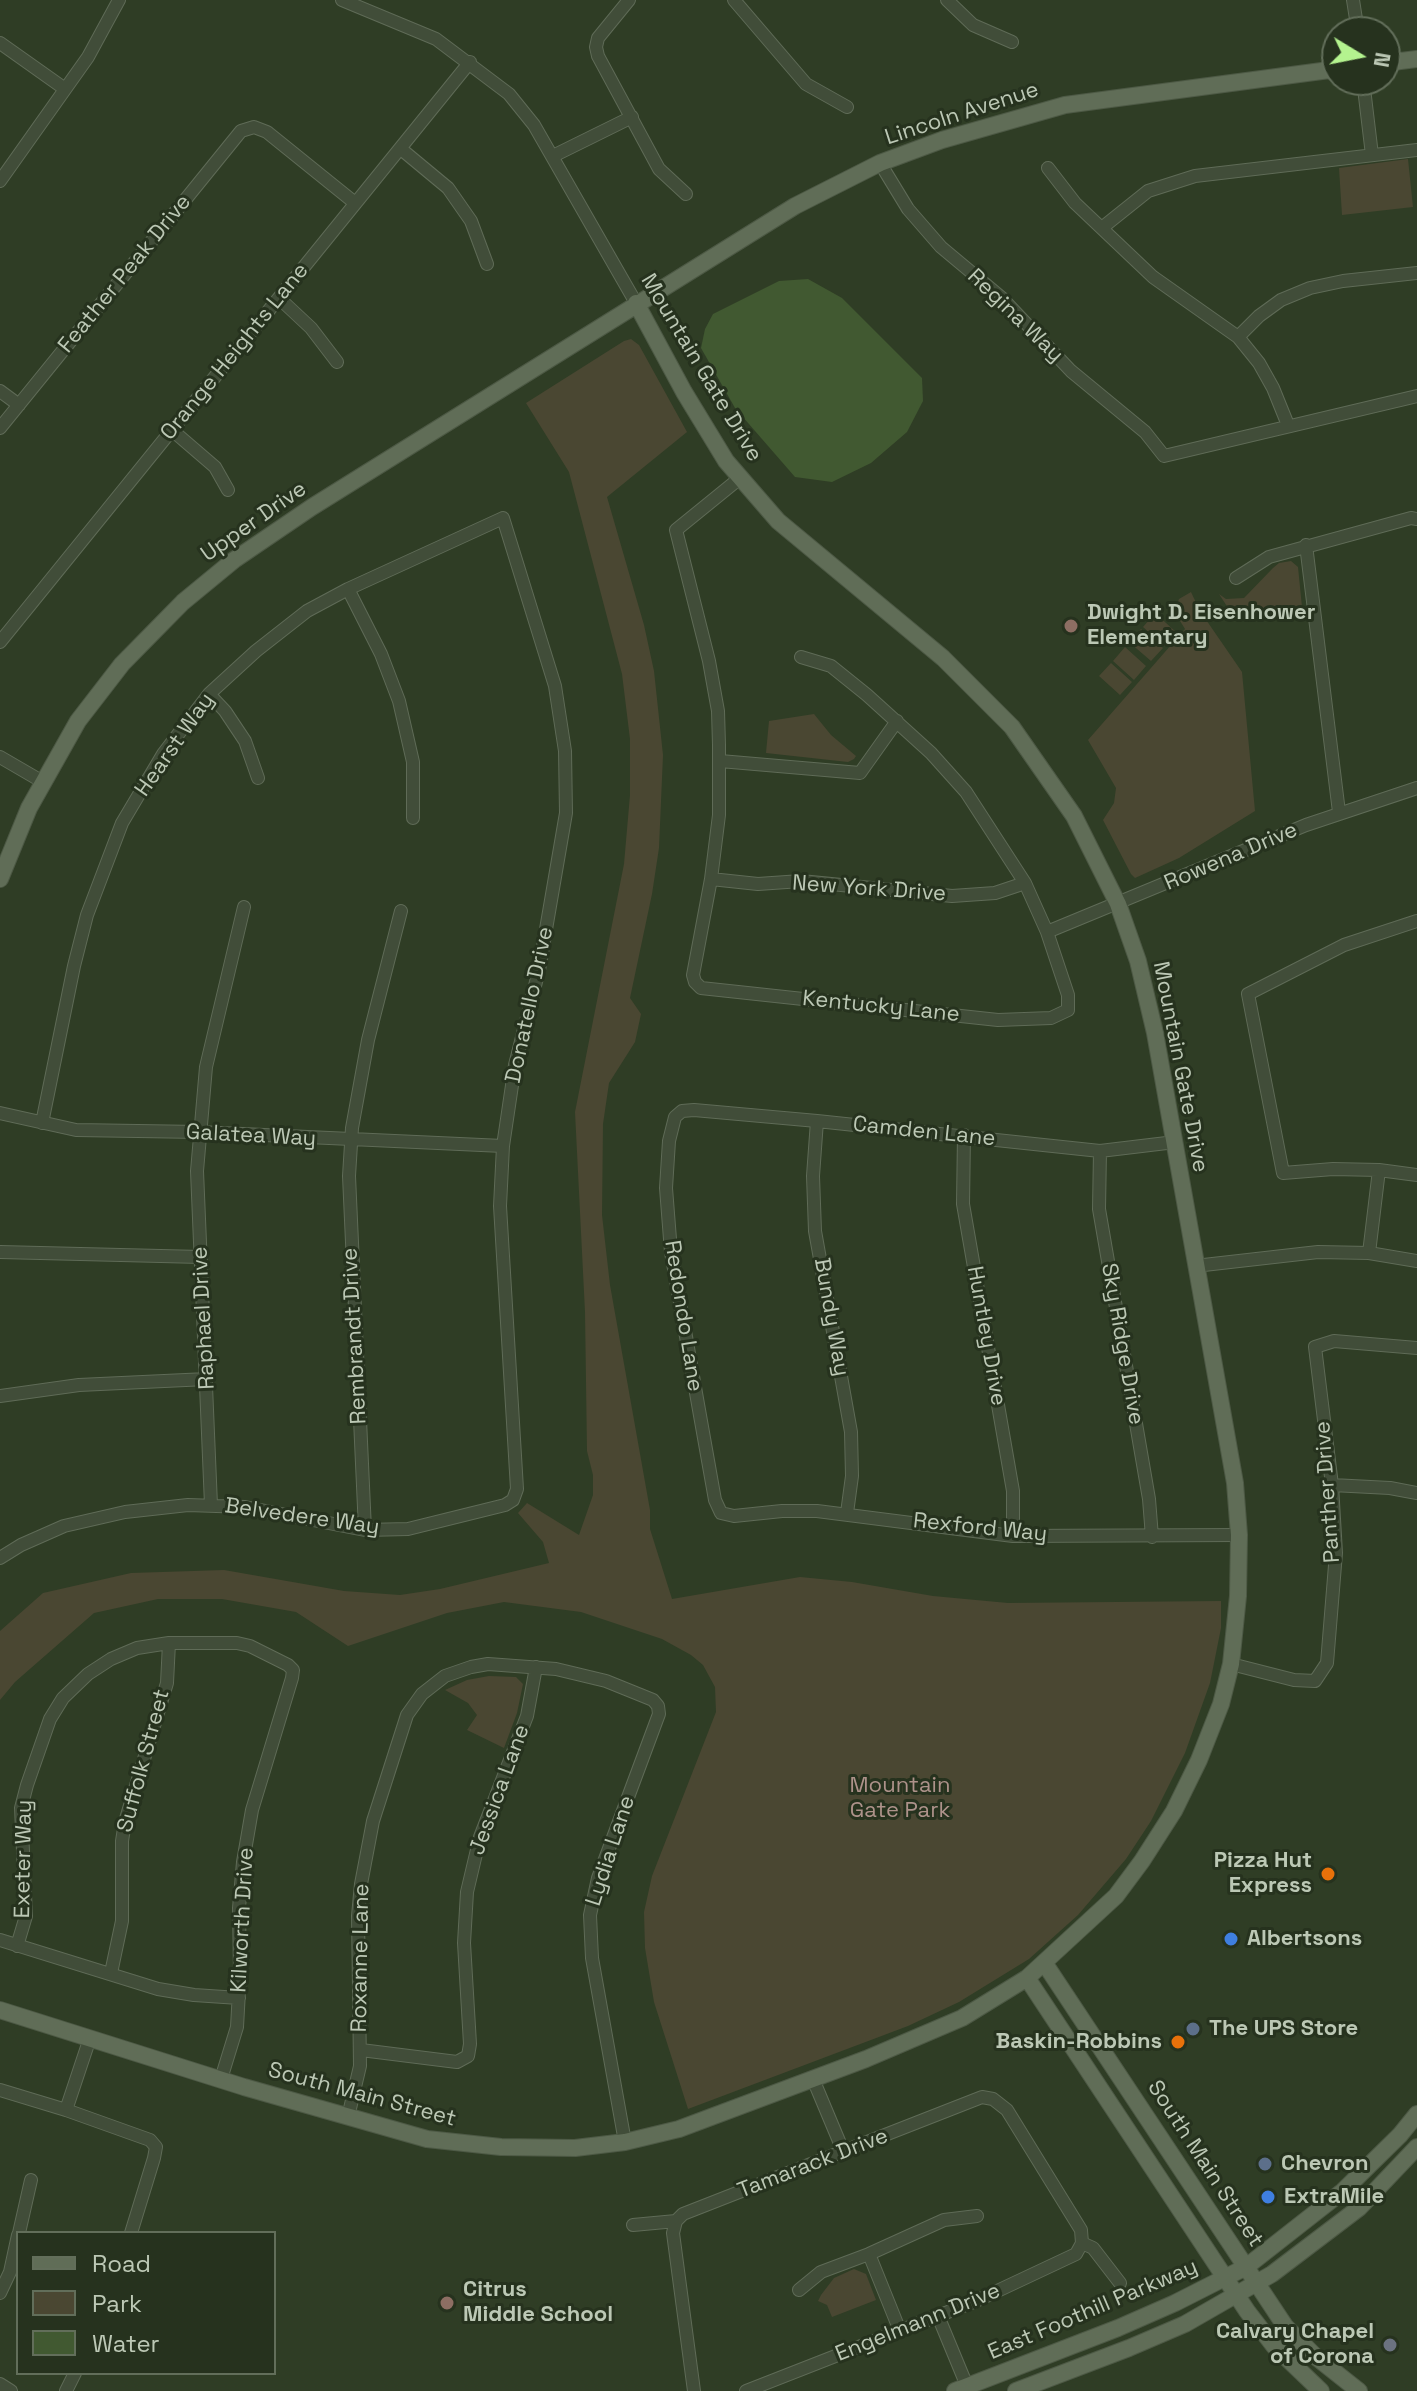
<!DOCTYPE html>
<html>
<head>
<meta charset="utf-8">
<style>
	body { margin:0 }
	#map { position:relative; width:1417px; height:2391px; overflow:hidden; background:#2f3d25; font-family:"Space Grotesk",sans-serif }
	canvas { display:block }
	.legend { position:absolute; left:16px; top:2231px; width:260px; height:144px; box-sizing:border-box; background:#26321e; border:2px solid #626e5a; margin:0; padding:10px 14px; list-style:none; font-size:24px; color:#bcc8b5 }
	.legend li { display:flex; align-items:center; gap:16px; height:40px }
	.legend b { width:40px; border:2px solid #626e5a }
	.north { position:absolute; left:1321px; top:16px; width:80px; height:80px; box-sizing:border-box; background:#26321e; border:2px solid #626e5a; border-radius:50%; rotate:100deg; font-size:22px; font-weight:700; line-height:32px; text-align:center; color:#bcc8b5 }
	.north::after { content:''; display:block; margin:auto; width:28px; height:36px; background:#b4f38f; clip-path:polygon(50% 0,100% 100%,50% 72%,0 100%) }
</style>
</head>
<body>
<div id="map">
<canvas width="1417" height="2391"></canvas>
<ul class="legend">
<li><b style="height:10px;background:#606d57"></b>Road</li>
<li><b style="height:22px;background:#4a4732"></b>Park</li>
<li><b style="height:22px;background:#415931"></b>Water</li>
</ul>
<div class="north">N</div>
</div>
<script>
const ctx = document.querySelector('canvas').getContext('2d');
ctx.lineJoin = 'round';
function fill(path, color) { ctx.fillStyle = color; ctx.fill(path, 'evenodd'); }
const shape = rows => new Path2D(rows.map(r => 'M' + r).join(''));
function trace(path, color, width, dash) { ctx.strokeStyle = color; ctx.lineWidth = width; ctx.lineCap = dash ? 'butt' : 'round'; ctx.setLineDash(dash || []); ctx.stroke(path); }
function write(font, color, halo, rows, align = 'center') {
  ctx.font = font + ' "Space Grotesk",sans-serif'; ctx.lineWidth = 6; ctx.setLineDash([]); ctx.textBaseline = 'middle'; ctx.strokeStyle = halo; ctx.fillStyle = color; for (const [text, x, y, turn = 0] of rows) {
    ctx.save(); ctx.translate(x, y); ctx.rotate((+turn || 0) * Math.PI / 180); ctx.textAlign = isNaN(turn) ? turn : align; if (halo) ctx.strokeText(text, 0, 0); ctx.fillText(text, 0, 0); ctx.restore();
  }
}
fill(shape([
	[1408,159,1413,207,1342,215,1339,168],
	[631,339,639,345,687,432,607,497,644,625,654,671,663,755,659,848,652,894,630,998,641,1014,635,1042,609,1083,603,1124,602,1215,610,1285,650,1510,650,1529,672,1599,800,1577,852,1582,933,1596,1008,1603,1221,1601,1221,1628,1210,1683,1185,1753,1151,1821,1126,1859,1078,1915,1029,1959,959,2002,908,2026,688,2109,654,2002,645,1948,644,1912,652,1876,716,1712,715,1687,703,1665,691,1655,662,1639,581,1612,504,1602,447,1613,348,1646,296,1612,222,1599,158,1599,94,1613,15,1682,0,1700,0,1631,43,1593,131,1573,224,1570,344,1591,400,1595,440,1589,549,1563,543,1542,518,1513,527,1503,579,1535,593,1495,593,1475,587,1451,585,1312,575,1112,624,864,630,795,630,739,622,674,569,472,526,403,624,341],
	[1291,561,1298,567,1302,607,1232,614,1219,594,1226,599,1244,598,1273,568,1279,563],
	[1191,592,1200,611,1242,672,1255,811,1179,858,1135,878,1131,874,1103,820,1114,803,1116,788,1088,740,1185,629,1177,616,1176,607,1179,599],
	[1155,613,1176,632,1164,646,1143,627],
	[1141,629,1163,648,1151,661,1129,642],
	[1125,647,1146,666,1134,680,1113,661],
	[1111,663,1132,682,1120,695,1099,676],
	[814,714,831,735,856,756,854,759,848,762,766,753,769,721],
	[489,1676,516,1677,523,1684,517,1713,504,1748,467,1730,477,1715,468,1703,445,1690,467,1680],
	[854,2269,866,2274,876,2300,832,2317,827,2305,818,2301,821,2295,834,2278]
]), '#4a4732');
fill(shape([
	[808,279,842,298,922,378,923,401,907,432,871,463,832,482,795,477,735,408,701,348,705,329,713,314,779,281]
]), '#415931');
const minor = shape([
	[342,0,436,39,509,94,534,125,636,303],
	[629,0,598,38,596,47,598,56,659,169,686,194],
	[734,0,806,84,847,107],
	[947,0,973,25,1012,42],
	[1353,0,1358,32],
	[0,43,65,89],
	[1363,80,1372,155],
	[401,149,448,188,471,221,487,264],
	[553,156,632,117],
	[880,163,908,209,941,247,1002,298,1071,371,1145,432,1164,456,1417,396],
	[1048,168,1075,203,1153,277,1238,337,1259,363,1273,388,1288,425],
	[0,181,88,57,119,0],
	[1103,227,1148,191,1195,176,1417,150],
	[280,299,311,328,337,362],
	[1238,337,1259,316,1281,300,1310,288,1343,281,1417,273],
	[0,391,19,405],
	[0,428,241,131,254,127,267,132,355,203],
	[172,430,215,467,228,490],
	[740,478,676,530,709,661,718,711,719,745,719,815,711,879,693,975,695,982,701,988,998,1020,1051,1018,1068,1010,1068,995,1047,932,1025,883,966,792,931,753,867,695,831,666,801,657],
	[1306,545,1339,812],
	[1236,578,1269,557,1411,518,1417,519],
	[348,589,381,654,399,701,413,762,413,818],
	[0,642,470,62],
	[209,694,225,711,245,741,258,778],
	[0,757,43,782],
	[720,761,860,773,897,721],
	[711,879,758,884,801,881,952,896,995,893,1025,883],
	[1417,921,1344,945,1248,994,1283,1173,1333,1169,1379,1170,1417,1175],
	[1047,932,1306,825,1417,788],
	[0,1113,76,1130,199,1132,503,1146],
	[817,1121,813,1176,815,1231,851,1432,852,1476,847,1513],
	[964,1135,963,1204,1013,1491,1013,1536],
	[1175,1142,1100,1151,817,1121,694,1110,682,1111,675,1117,669,1141,666,1188,671,1252,715,1500,721,1513,734,1516,782,1511,817,1511,1013,1536,1239,1535],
	[1100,1151,1099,1209,1149,1499,1152,1537],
	[0,1252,201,1257],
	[1369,1253,1379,1170],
	[1195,1266,1318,1252,1369,1253,1417,1261],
	[0,1396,79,1385,207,1379],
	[1332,1485,1390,1488,1417,1493],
	[211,1505,197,1171,206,1067,244,907],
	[365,1530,349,1176,352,1128,368,1040,401,911],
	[0,1558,21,1545,64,1526,125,1512,188,1505,245,1507,365,1530,408,1529,505,1505,513,1500,517,1489,500,1206,503,1146,515,1065,539,970,566,813,565,751,555,686,503,518,348,589,307,611,256,651,209,694,163,754,122,823,87,915,74,966,42,1123],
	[1231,1664,1294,1680,1315,1681,1327,1663,1336,1553,1332,1485,1315,1347,1334,1341,1417,1348],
	[0,1940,158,1989,194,1995,239,1998],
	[17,1946,26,1916,21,1808,27,1785,50,1719,63,1698,88,1674,111,1659,137,1648,169,1643,237,1643,250,1646,288,1665,293,1670,292,1678,252,1810,243,1862,239,1908,240,1973,237,2027,221,2079],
	[111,1973,122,1921,122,1841,125,1822,167,1683,169,1643],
	[361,2050,457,2062,468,2056,470,2044,464,1943,467,1892,480,1837,527,1716,536,1667],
	[813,2079,844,2153],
	[0,2090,66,2110,150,2140,156,2147,154,2158,131,2233],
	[66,2110,90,2038],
	[348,2117,360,2066,358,1916,361,1884,373,1821,407,1715,422,1694,445,1676,471,1667,488,1664,556,1669,606,1681,653,1700,658,1706,659,1714,598,1878,590,1915,592,1958,625,2142],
	[676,2221,673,2233,694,2391],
	[633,2225,676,2221,683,2214,982,2097,993,2099,1007,2110,1081,2230,1082,2243,1093,2248,1120,2283],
	[19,2233,31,2180],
	[869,2254,900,2331],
	[799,2290,821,2272,869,2254,944,2220,977,2216],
	[0,2293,10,2272,18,2235],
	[938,2316,967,2386],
	[0,2384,11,2391],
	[66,2391,75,2373],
	[746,2391,976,2301,1076,2254,1082,2243]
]);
const major = shape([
	[1385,63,1417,59],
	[0,879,29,808,78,721,122,664,183,602,234,560,312,507,795,206,880,163,942,140,1065,105,1337,69],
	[1045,1964,1285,2326,1316,2357,1359,2391],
	[1027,1978,1247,2311,1274,2346,1321,2391],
	[0,2010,244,2087,427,2139,501,2147,575,2148,625,2142,679,2129,866,2059,962,2018,1027,1978,1116,1896,1142,1861,1174,1811,1199,1760,1221,1704,1231,1664,1238,1596,1239,1535,1235,1483,1155,1033,1138,961,1118,904,1074,816,1012,727,943,658,778,521,726,461,684,392,636,303],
	[955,2391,1118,2328,1175,2303,1246,2267,1343,2191,1400,2135,1417,2114],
	[1016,2391,1129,2348,1185,2324,1272,2274,1359,2208,1417,2147]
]);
trace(minor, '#5f6b57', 14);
trace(major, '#4d5945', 18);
trace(minor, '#414d39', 12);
trace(major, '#606d57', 16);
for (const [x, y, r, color] of [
	[1071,626,8,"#8d6e63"],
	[1328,1874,8,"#e8710a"],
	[1231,1939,8,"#3f7fe0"],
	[1193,2029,8,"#5c6f8a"],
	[1178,2042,8,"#e8710a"],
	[1265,2164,8,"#5c6f8a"],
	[1268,2197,8,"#3f7fe0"],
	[447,2303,8,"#8d6e63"],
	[1390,2345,8,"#6b7280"]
]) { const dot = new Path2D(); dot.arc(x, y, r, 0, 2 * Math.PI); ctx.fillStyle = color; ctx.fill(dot); trace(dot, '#26321e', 3); }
write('22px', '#bcc8b5', '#26321e', [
	["Lincoln Avenue",962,114,-18],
	["Feather Peak Drive",125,274,-51],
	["Regina Way",1015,316,44],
	["Orange Heights Lane",235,352,-51],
	["Mountain Gate Drive",701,368,59],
	["Upper Drive",254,522,-35],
	["Hearst Way",175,745,-55],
	["Rowena Drive",1231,857,-23],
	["New York Drive",869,889,4],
	["Donatello Drive",530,1005,-78],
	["Kentucky Lane",881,1007,6],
	["Mountain Gate Drive",1180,1067,79],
	["Camden Lane",924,1132,6],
	["Galatea Way",251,1136,3],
	["Redondo Lane",683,1316,81],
	["Bundy Way",831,1317,80],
	["Raphael Drive",204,1318,-93],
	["Rembrandt Drive",355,1336,-93],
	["Huntley Drive",986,1336,80],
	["Sky Ridge Drive",1122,1344,80],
	["Panther Drive",1328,1492,-94],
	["Belvedere Way",302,1517,8],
	["Rexford Way",980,1528,6],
	["Suffolk Street",144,1761,-75],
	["Jessica Lane",500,1790,-70],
	["Lydia Lane",611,1851,-72],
	["Exeter Way",24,1859,-89],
	["Kilworth Drive",243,1920,-87],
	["Roxanne Lane",361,1958,-89],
	["South Main Street",362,2095,15],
	["Tamarack Drive",813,2164,-21],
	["South Main Street",1205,2164,57],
	["East Foothill Parkway",1093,2310,-23],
	["Engelmann Drive",918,2323,-22]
]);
write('bold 22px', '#bcc8b5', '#26321e', [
	["Dwight D. Eisenhower",1087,613],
	["Elementary",1087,638],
	["Pizza Hut",1312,1861,"right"],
	["Express",1312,1886,"right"],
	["Albertsons",1247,1939],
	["The UPS Store",1209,2029],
	["Baskin-Robbins",1162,2042,"right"],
	["Chevron",1281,2164],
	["ExtraMile",1284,2197],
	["Citrus",463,2290],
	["Middle School",463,2315],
	["Calvary Chapel",1374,2332,"right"],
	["of Corona",1374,2357,"right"]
], 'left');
write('22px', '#ad928a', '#26321e', [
	["Mountain",900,1786],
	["Gate Park",900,1811]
]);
</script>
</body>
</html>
